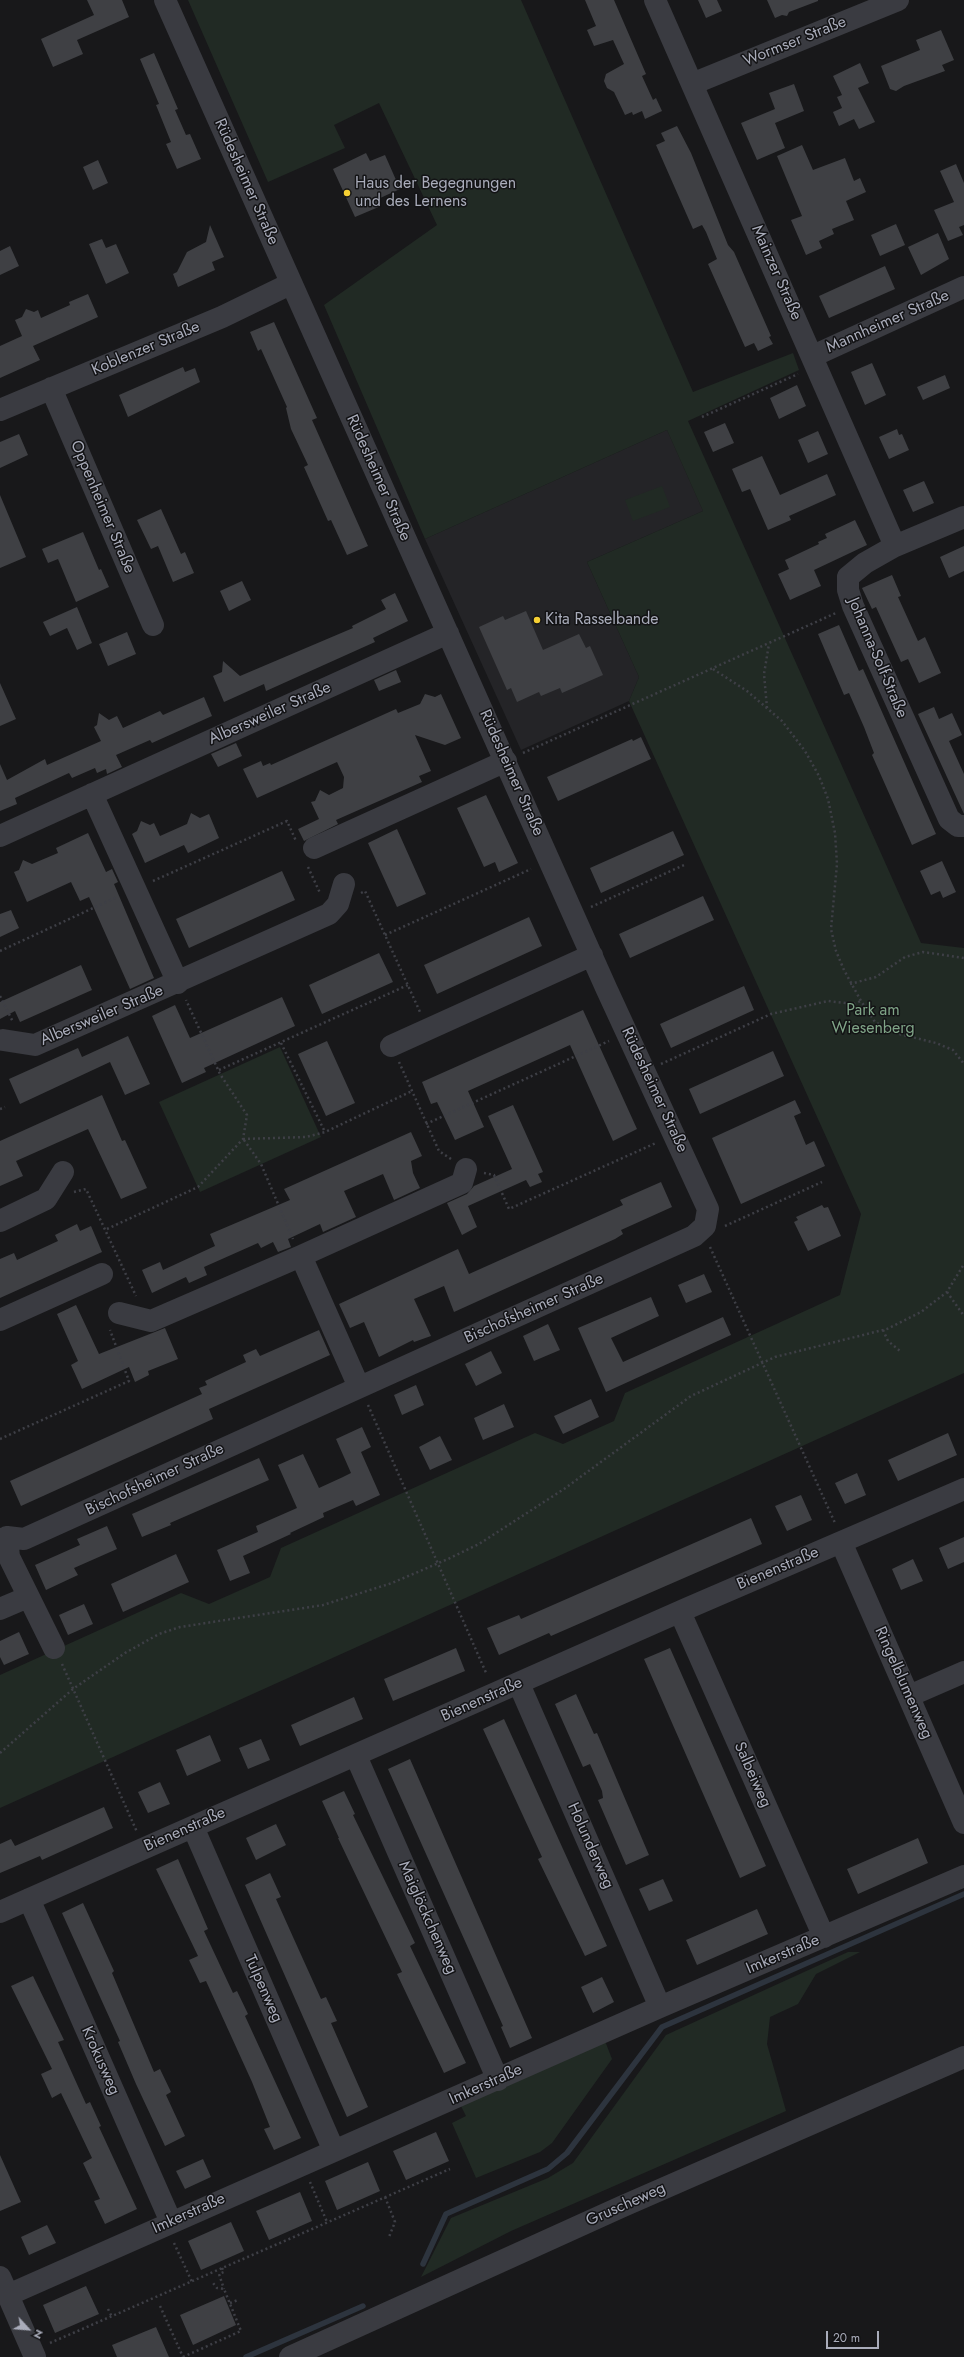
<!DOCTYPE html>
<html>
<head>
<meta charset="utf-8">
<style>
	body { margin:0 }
	#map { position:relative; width:964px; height:2357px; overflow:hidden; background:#18181a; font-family:Jost,sans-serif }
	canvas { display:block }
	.north { position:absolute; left:8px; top:2309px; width:40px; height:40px; -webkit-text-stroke:3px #131315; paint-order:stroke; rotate:116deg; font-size:11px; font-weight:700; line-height:16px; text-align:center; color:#a9acba }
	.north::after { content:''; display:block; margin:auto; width:14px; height:18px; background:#a9acba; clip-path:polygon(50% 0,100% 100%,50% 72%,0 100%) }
	.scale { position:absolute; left:826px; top:2331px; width:53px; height:18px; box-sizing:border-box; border:2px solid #a9acba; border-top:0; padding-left:5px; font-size:12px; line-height:14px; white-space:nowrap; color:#a9acba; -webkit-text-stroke:3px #131315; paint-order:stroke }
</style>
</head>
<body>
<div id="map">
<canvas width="964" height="2357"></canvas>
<div class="north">N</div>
<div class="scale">20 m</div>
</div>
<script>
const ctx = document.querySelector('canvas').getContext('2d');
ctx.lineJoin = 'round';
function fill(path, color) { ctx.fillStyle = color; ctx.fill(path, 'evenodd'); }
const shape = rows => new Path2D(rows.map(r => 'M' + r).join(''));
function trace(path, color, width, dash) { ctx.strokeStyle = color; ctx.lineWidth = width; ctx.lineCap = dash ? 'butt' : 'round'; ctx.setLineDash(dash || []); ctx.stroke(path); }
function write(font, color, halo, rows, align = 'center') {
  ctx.font = font + ' Jost,sans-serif'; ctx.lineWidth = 3; ctx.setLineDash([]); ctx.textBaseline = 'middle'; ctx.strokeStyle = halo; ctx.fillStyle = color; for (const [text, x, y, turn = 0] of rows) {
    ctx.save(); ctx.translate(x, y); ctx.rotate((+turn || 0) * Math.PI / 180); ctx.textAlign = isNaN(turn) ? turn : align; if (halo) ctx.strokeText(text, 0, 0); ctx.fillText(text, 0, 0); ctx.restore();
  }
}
fill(shape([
	[667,430,703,511,587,562,639,677,629,701,521,750,425,539]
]), '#242427');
fill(shape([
	[188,0,521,0,693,392,793,353,799,370,688,421,921,943,964,948,964,1373,0,1808,0,1675,181,1593,209,1604,270,1577,281,1548,535,1433,563,1444,614,1421,625,1393,840,1295,861,1214,629,701,639,677,587,562,703,511,667,430,425,539,324,305,437,225,379,103,334,125,345,148,268,182],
	[662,486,670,507,633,521,625,500],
	[280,1047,321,1137,200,1192,159,1102],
	[848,1952,860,1952,816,1974,798,2004,770,2017,767,2044,786,2111,511,2231,421,2277,451,2218,548,2178,573,2163,666,2035],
	[605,2041,612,2059,552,2143,540,2152,476,2178,452,2123,466,2116,460,2104]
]), '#212a24');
trace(shape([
	[423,2264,446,2214,548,2169,567,2153,662,2027,964,1894],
	[246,2357,363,2306]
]), '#2d343e', 5.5);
fill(shape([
	[87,0,122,0,129,17,77,40,83,54,53,67,41,39,94,15],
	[585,0,614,0,646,74,642,76,653,100,656,98,662,111,645,119,642,111,633,115,632,112,625,115,614,92,607,88,604,81,606,74,624,64,613,40,594,46,587,30,596,26],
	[698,0,717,0,722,11,706,18],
	[767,0,818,0,818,1,789,12,787,16,782,15,775,18],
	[941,30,954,60,942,65,945,71,904,86,896,91,890,89,881,66,920,50,916,40],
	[154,53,178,109,175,110,186,135,190,134,201,159,177,169,166,144,171,142,156,105,159,104,140,59],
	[860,63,869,83,858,88,875,122,859,129,854,119,839,126,833,112,842,108,837,97,842,95,833,76],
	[794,84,804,111,775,123,785,148,757,160,741,123,775,109,769,93],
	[677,126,691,153,728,245,734,252,771,336,769,337,773,344,758,351,754,343,745,347,708,264,717,259,706,232,702,225,693,229,656,145,665,141,661,133],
	[802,145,813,170,845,158,854,181,860,178,866,192,846,201,854,220,832,229,834,234,819,241,822,248,806,255,791,220,802,216,777,156],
	[366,153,370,161,385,155,400,189,378,199,381,206,355,217,333,169],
	[98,160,108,183,93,190,83,167],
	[956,164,964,183,964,225,959,227,963,235,948,241,934,210,954,202,940,171],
	[896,224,905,245,880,256,871,235],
	[210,225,224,257,212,262,215,270,178,287,173,274,177,272,187,252,206,242],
	[938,233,949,259,921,275,908,247],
	[102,239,106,248,116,244,129,273,106,284,89,244],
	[10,246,19,266,0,275,0,251],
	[885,266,895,289,829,318,819,296],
	[88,294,98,317,33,346,40,360,0,378,0,346,22,336,15,320,22,317,26,309,34,312,38,310,41,318,70,305,69,302],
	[274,322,317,418,312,420,368,546,347,555,331,520,328,521,304,467,308,465,291,429,286,408,287,407,261,349,258,351,250,332],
	[872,363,886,395,865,405,851,372],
	[183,367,185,372,195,368,200,382,128,417,119,395],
	[945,375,950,388,923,400,917,387],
	[797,385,806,406,779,419,770,398],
	[725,423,734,443,713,452,704,432],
	[897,429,899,435,902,434,909,450,889,459,879,437],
	[818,431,828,454,808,463,798,440],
	[19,434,28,455,0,468,0,442],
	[762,456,780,495,827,474,836,495,789,516,791,520,768,530,750,489,742,492,732,469],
	[924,481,934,503,913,512,903,490],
	[0,495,26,557,0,568],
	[161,509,181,554,185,552,194,573,173,582,158,546,151,549,137,520],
	[855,520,867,545,814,570,821,586,790,600,778,574,789,569,785,560,819,544,818,542,827,538,825,534],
	[83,532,99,570,101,569,109,587,76,602,58,559,48,563,42,549],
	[964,546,964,571,949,578,940,557],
	[892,575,901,596,898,597,918,641,925,637,941,673,919,683,908,659,901,662,876,607,872,609,862,588],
	[242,581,251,600,229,611,220,591],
	[395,593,408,621,373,638,375,642,266,691,264,684,224,702,213,676,222,672,223,661,240,676,353,628,352,626,386,609,381,600],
	[77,607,92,643,77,650,67,628,50,636,43,622],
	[526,611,543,650,579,634,586,648,590,646,603,675,562,693,560,688,541,696,539,692,517,702,511,688,507,690,479,627,503,616,505,620],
	[839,625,859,671,863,669,936,834,912,845,872,755,874,753,864,727,849,693,844,695,818,634],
	[127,632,136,654,108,666,99,644],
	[396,670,401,682,379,691,374,680],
	[0,683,16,719,0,726],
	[425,694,435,697,441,694,461,738,445,745,415,735,431,771,419,776,422,782,336,820,338,824,304,841,298,829,319,819,311,802,315,801,320,790,329,795,343,788,344,777,337,762,257,798,243,769,261,761,263,766,270,763,271,765,396,709,398,713,420,704],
	[204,697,212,716,152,743,150,740,116,755,122,767,107,774,106,769,97,773,95,768,72,778,69,773,15,798,17,804,0,811,0,764,7,780,45,759,47,765,101,741,94,727,97,725,99,713,109,720,117,716,123,728,160,711,163,715],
	[934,707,939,719,952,713,962,735,949,741,964,774,964,814,918,714],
	[641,737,651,759,558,801,547,777,632,739,633,741],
	[236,743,242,756,218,767,211,754],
	[486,795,518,863,499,872,495,862,484,867,457,808],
	[191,813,200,818,209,814,219,838,188,853,184,845,145,863,132,834,137,831,141,821,150,825,154,823,160,836,187,824],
	[397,829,426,894,397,907,368,843],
	[673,831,684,855,601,893,590,868],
	[88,833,106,872,112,869,118,882,114,884,154,978,130,989,89,897,80,901,71,882,27,902,14,872,19,870,23,860,32,864,58,853,56,848],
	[942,861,956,892,943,898,940,891,931,895,920,871],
	[282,871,295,900,189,948,176,919],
	[703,896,714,920,630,958,619,934],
	[11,910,19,928,0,937,0,914],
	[529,917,542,946,437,994,424,965],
	[379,953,393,982,322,1014,309,985],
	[81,965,92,990,20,1022,15,1011,0,1019,0,1002],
	[744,986,754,1010,671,1048,660,1024],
	[282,997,295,1026,204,1068,206,1072,182,1083,152,1016,175,1005,190,1038],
	[583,1010,637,1129,613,1141,570,1045,468,1091,484,1127,455,1140,437,1102,431,1104,422,1082],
	[128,1036,150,1084,125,1095,110,1062,20,1104,9,1079,78,1048,82,1057],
	[327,1041,355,1103,326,1116,298,1054],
	[773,1051,784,1076,700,1114,689,1089],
	[102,1095,122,1141,125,1140,147,1188,121,1199,88,1129,16,1161,23,1176,0,1186,0,1141],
	[795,1100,801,1113,794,1116,806,1145,814,1141,825,1166,741,1204,712,1138],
	[513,1105,543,1172,538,1174,542,1182,530,1187,526,1180,468,1206,477,1227,462,1235,447,1203,467,1194,474,1186,512,1169,488,1116],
	[411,1132,422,1156,411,1161,413,1173,420,1188,394,1200,383,1174,344,1191,356,1217,323,1232,320,1224,288,1239,291,1247,278,1252,273,1242,261,1248,258,1243,204,1267,207,1275,189,1283,186,1277,152,1293,142,1270,160,1262,163,1270,215,1246,210,1234,290,1200,284,1189],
	[661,1182,672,1207,621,1230,623,1234,615,1239,454,1312,444,1286,414,1299,431,1336,414,1342,413,1340,379,1357,364,1322,350,1328,339,1304,458,1249,469,1274,623,1205,620,1200],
	[822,1205,824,1208,828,1207,841,1236,808,1251,794,1222,798,1220,796,1217],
	[77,1224,80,1231,91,1226,102,1252,0,1298,0,1259,14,1253,17,1260,58,1241,55,1235],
	[704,1274,712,1292,686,1303,678,1285],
	[651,1297,659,1316,611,1338,623,1362,723,1317,731,1335,606,1392,578,1328],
	[76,1305,99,1354,165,1328,178,1359,148,1371,149,1375,135,1382,129,1367,82,1389,71,1365,78,1361,57,1314],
	[548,1324,560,1350,534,1361,523,1336],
	[319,1330,330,1355,209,1409,213,1419,21,1506,10,1481,202,1394,199,1388,207,1385,205,1381,246,1362,243,1355,256,1349,260,1356],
	[491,1351,502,1373,476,1386,465,1364],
	[416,1385,424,1405,402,1415,394,1395],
	[591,1399,599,1417,563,1434,554,1416],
	[504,1404,514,1427,483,1440,474,1418],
	[362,1427,371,1447,361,1452,380,1495,356,1506,353,1500,323,1513,324,1517,290,1533,291,1534,243,1556,250,1573,230,1581,217,1550,258,1532,256,1526,297,1508,278,1465,303,1454,319,1488,343,1477,351,1473,336,1439],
	[948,1433,957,1455,898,1481,888,1460],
	[440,1436,452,1460,430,1470,419,1447],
	[259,1458,269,1480,170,1523,171,1525,142,1537,132,1514],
	[857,1473,866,1495,845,1504,835,1483],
	[801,1495,812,1520,787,1531,775,1506],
	[751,1518,762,1544,551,1636,549,1633,499,1655,487,1628,519,1615,521,1619],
	[107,1526,117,1549,74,1568,78,1575,46,1590,35,1565,80,1545,77,1539],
	[964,1537,964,1562,948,1569,939,1548],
	[176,1554,189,1582,123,1612,111,1584],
	[913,1559,923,1581,901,1590,892,1569],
	[84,1604,93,1624,68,1635,59,1615],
	[19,1632,29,1654,4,1665,0,1657,0,1641],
	[456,1648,465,1671,393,1701,384,1679],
	[670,1648,766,1866,740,1878,644,1659],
	[576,1694,594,1734,597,1733,649,1855,626,1865,598,1800,603,1798,602,1791,590,1764,583,1767,555,1704],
	[354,1697,363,1719,300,1746,291,1725],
	[504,1719,607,1946,585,1956,538,1859,542,1857,483,1729],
	[210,1735,221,1761,187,1776,176,1750],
	[261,1739,270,1760,248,1769,239,1748],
	[410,1759,532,2038,510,2048,501,2027,503,2026,388,1769],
	[160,1782,170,1804,148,1813,138,1792],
	[344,1791,355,1814,353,1815,415,1943,410,1946,466,2063,444,2073,397,1974,402,1972,338,1838,339,1838,322,1801],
	[104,1807,113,1828,42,1860,40,1856,0,1873,0,1844,11,1839,15,1846],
	[276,1824,286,1845,256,1860,246,1838],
	[918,1838,928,1863,858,1894,847,1869],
	[178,1859,208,1929,204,1931,233,1993,237,1991,248,2014,245,2016,301,2138,274,2150,264,2129,270,2127,252,2082,206,1981,200,1983,189,1960,198,1956,156,1869],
	[270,1873,281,1897,276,1899,293,1937,321,1999,326,1997,337,2021,331,2023,368,2107,347,2117,245,1885],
	[663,1879,673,1901,649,1911,639,1889],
	[83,1903,114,1971,112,1973,154,2072,160,2069,171,2092,166,2095,185,2136,165,2146,136,2084,118,2042,120,2041,62,1913],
	[757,1909,768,1934,697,1965,686,1940],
	[33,1976,64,2040,58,2042,86,2104,90,2102,101,2126,99,2127,137,2209,105,2224,94,2201,100,2199,83,2163,92,2158,61,2093,52,2098,41,2074,52,2069,11,1986],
	[602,1977,614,2002,593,2013,581,1987],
	[436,2132,449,2161,406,2180,393,2151],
	[0,2155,21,2202,0,2211],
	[203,2159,211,2177,185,2189,176,2171],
	[368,2162,380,2191,337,2210,325,2181],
	[300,2192,312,2221,269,2240,256,2211],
	[231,2222,244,2251,201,2270,188,2241],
	[47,2225,56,2243,29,2255,21,2237],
	[86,2286,99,2314,55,2333,43,2305],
	[224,2296,236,2325,193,2345,180,2315],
	[156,2327,169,2357,117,2357,112,2345]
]), '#3f4044');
trace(shape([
	[702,417,798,374],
	[713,669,747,691,782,721,805,751,819,776,828,799,835,833,837,864,831,929,836,951,844,970,861,1001,875,1022,895,1033,936,1043,953,1050,964,1064],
	[767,708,764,674,769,644],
	[523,753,836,613],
	[308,867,320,893],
	[153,881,287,821,296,841],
	[361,893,365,891,420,1012],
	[591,907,684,865],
	[385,935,531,869],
	[0,951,117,897],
	[850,984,876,977,905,957,923,952,964,958],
	[0,996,13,1022],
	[281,1043,325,1132],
	[399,1062,439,1151,451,1159],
	[661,1064,771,1014,828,1001,854,1004,861,1001],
	[219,1070,408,985],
	[0,1109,5,1107],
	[426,1124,609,1041],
	[243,1139,306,1137,325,1132,412,1091],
	[244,1140,261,1164,293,1239],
	[484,1173,494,1175,509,1209,656,1143],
	[74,1192,86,1189,136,1296],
	[725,1226,822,1182],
	[107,1229,198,1187,243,1139,247,1115,220,1074,186,1000],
	[710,1247,835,1523],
	[947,1292,964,1316],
	[883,1330,888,1341,900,1351],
	[368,1405,487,1675],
	[0,1439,129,1381,110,1330],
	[62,1664,137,1832],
	[0,1753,73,1689,125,1653,159,1634,180,1627,323,1605,392,1583,448,1559,479,1544,564,1489,691,1396,775,1357,887,1329,921,1312,947,1292,964,1264],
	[310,2182,327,2222],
	[385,2197,395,2222,389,2237],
	[174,2243,192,2282],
	[222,2268,224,2272,219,2274,224,2289],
	[230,2303,238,2300],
	[160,2306,183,2357],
	[108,2309,112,2317],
	[50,2343,450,2169],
	[183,2357,241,2331,224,2289,217,2288,213,2283]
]), '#3e3f46', 2.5, [2, 3]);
trace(shape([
	[655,0,895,546],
	[692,84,898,0],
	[813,356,964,287],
	[51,388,153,625],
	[0,410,222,317,290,284],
	[964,517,895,546,865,563,848,577,848,590,853,606,949,819,958,826,964,826],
	[92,794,178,983],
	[0,836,448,633],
	[314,848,506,761],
	[3,1040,35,1045,329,914,338,904,344,884],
	[391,1046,592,955],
	[0,1221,46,1199,63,1172],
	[301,1256,359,1387],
	[119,1313,151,1321,301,1256,462,1183,466,1169],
	[0,1320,102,1274],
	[7,1537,9,1557,54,1648],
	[0,1540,7,1537,24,1539,694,1236,705,1226,708,1209,607,990,165,0],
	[841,1542,964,1823],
	[0,1609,28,1597],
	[680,1612,824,1937],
	[519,1684,660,2007],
	[909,1696,964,1672],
	[356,1756,498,2080],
	[193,1827,334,2151],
	[29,1899,171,2222],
	[0,1912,688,1608,964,1489],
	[0,2277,35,2357],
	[8,2295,660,2007,964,1876],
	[290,2357,621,2207,964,2057]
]), '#3a3b41', 22);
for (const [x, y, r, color] of [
	[347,193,4,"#f6d033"],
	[537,620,4,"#f6d033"]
]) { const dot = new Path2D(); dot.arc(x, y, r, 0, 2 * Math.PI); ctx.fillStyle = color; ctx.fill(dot); trace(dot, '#131315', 1.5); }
write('16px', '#a9acba', '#131315', [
	["Wormser Straße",795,42,-22],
	["Rüdesheimer Straße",246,182,66],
	["Mainzer Straße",776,273,66],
	["Mannheimer Straße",888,322,-24],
	["Koblenzer Straße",146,349,-23],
	["Rüdesheimer Straße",378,478,66],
	["Oppenheimer Straße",102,507,67],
	["Johanna-Solf-Straße",877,658,67],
	["Albersweiler Straße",270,714,-24],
	["Rüdesheimer Straße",511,773,66],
	["Albersweiler Straße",102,1016,-23],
	["Rüdesheimer Straße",654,1090,65],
	["Bischofsheimer Straße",534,1309,-24],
	["Bischofsheimer Straße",155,1480,-25],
	["Bienenstraße",778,1569,-23],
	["Ringelblumenweg",903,1683,66],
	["Bienenstraße",482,1700,-24],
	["Salbeiweg",752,1775,66],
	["Bienenstraße",185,1830,-24],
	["Holunderweg",590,1846,66],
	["Maiglöckchenweg",427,1918,66],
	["Imkerstraße",783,1955,-23],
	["Tulpenweg",263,1989,66],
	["Krokusweg",100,2061,66],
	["Imkerstraße",486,2085,-24],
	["Gruscheweg",626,2205,-24],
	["Imkerstraße",189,2214,-24]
]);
write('16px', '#a9acba', '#131315', [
	["Haus der Begegnungen",355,184],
	["und des Lernens",355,202],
	["Kita Rasselbande",545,620]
], 'left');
write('16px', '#80a588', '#131315', [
	["Park am",873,1011],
	["Wiesenberg",873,1029]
]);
</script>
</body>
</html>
